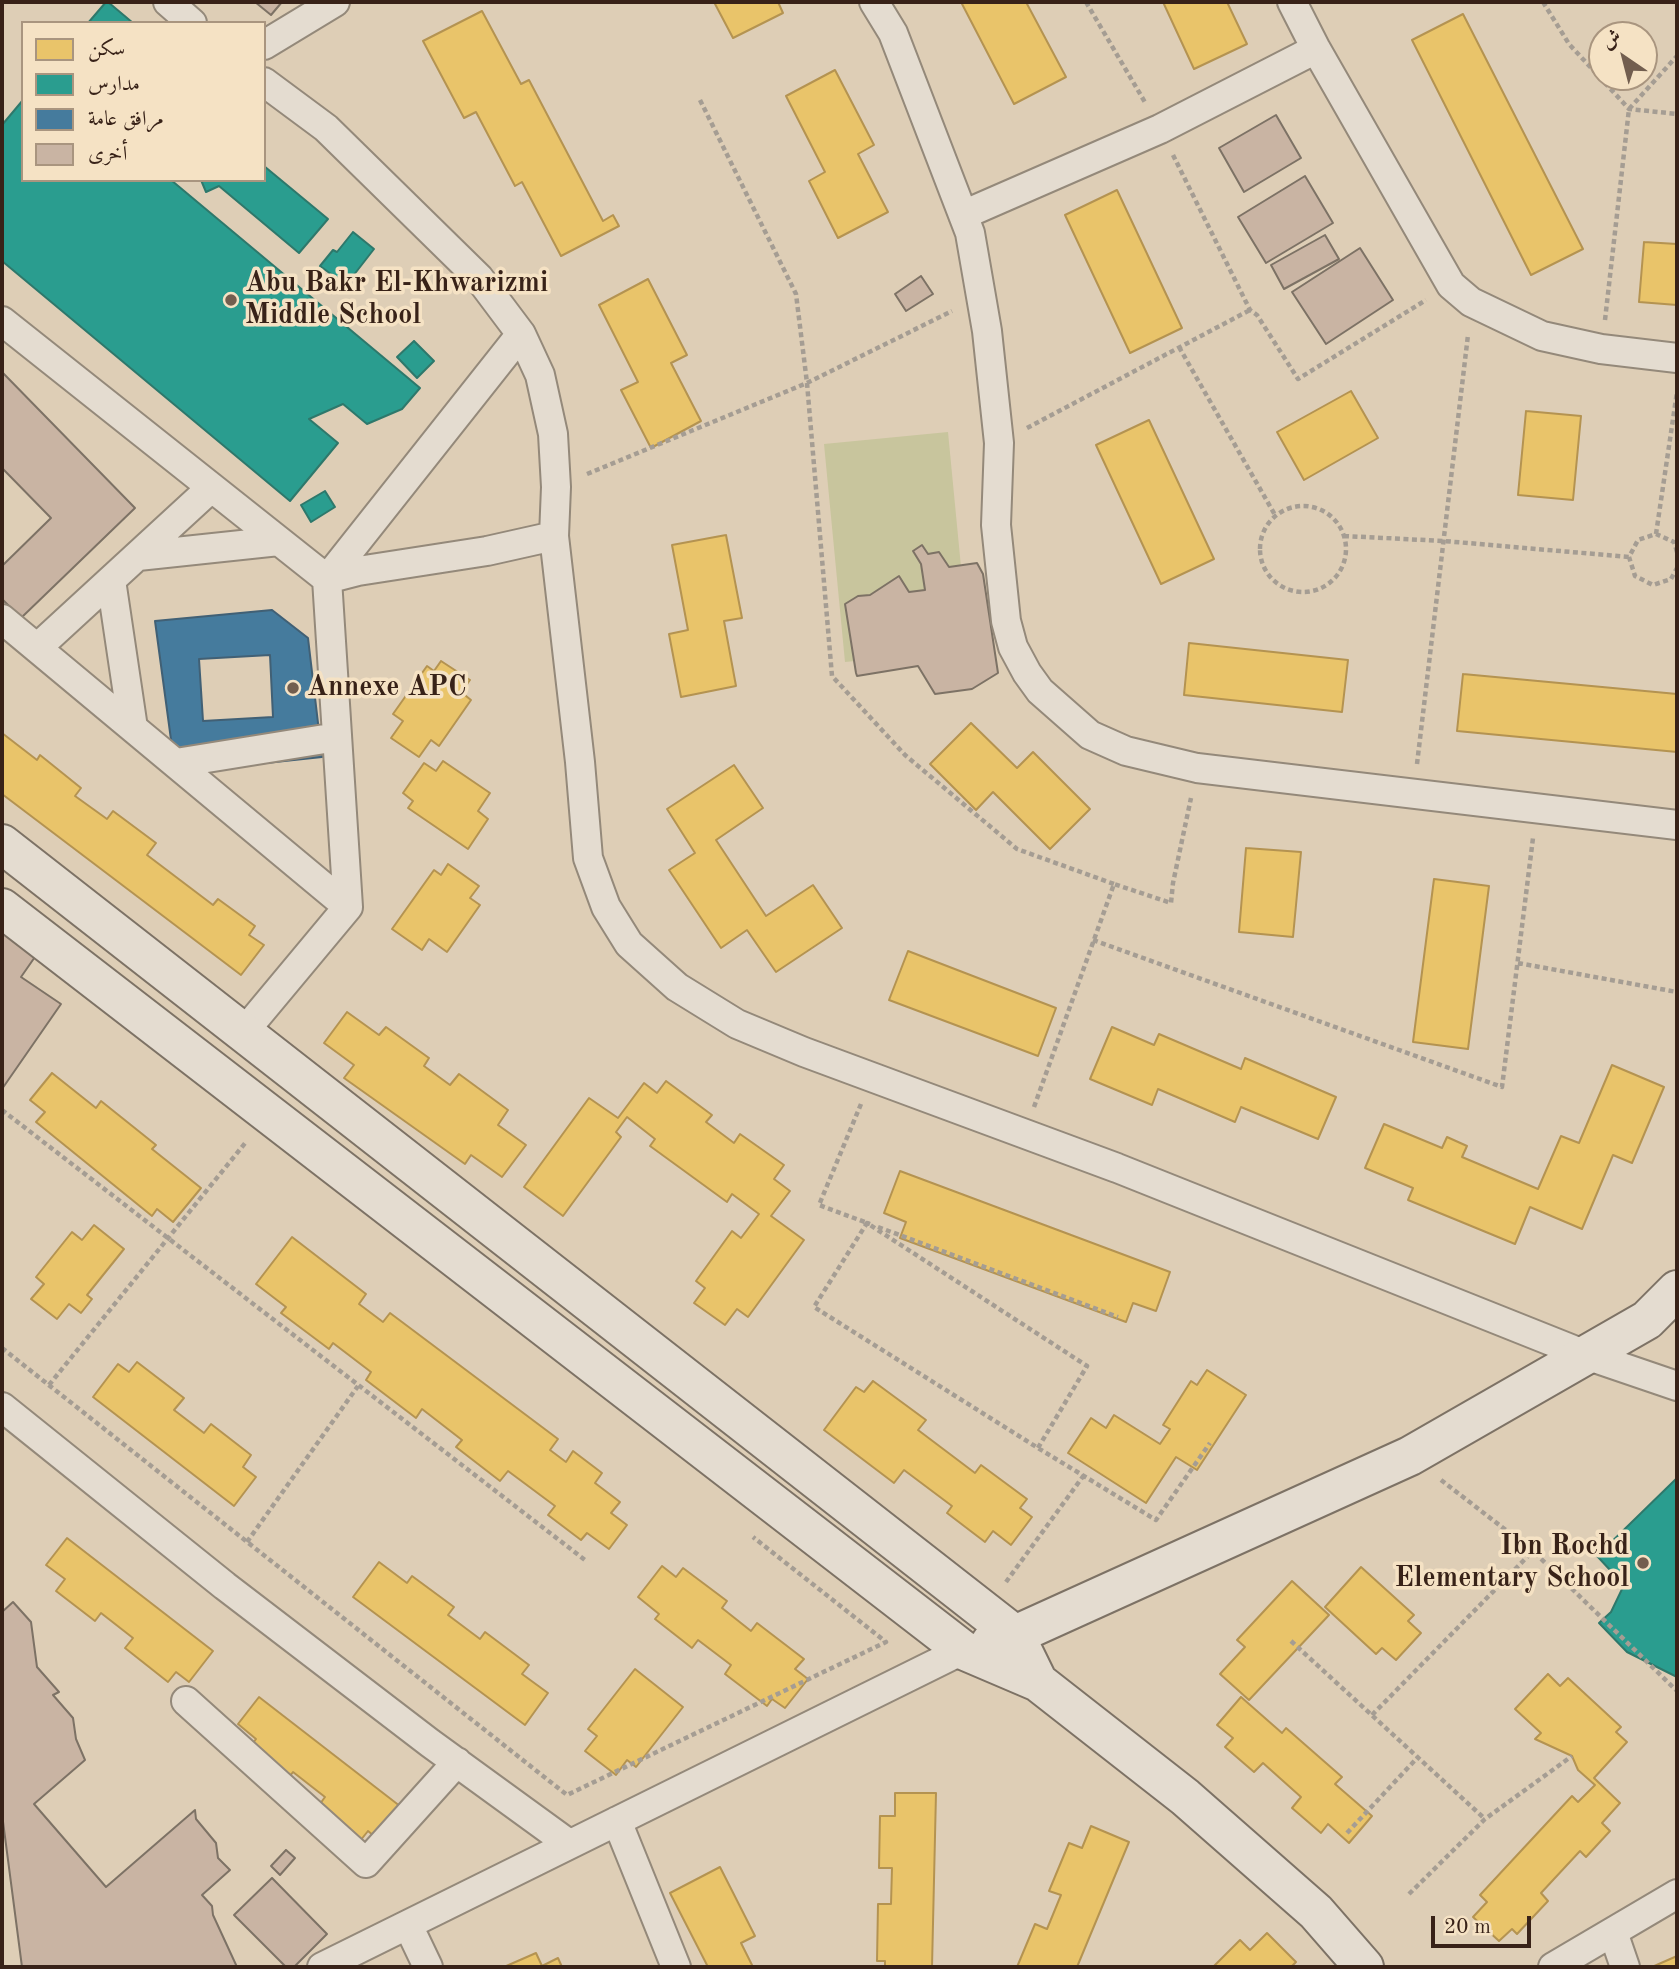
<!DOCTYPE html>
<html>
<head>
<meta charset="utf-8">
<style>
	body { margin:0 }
	#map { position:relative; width:1679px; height:1969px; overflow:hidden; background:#deceb6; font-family:"Old Standard TT",Amiri,serif }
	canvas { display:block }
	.frame { position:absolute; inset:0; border:4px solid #382218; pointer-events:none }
	.legend { position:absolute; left:21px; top:21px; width:245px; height:161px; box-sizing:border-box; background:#f5e2c4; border:2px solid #a9957f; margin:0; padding:9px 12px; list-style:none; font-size:21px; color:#382218 }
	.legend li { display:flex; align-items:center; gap:14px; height:35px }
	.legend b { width:35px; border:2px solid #a9957f }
	.north { position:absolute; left:1588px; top:21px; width:70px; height:70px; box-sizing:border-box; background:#f5e2c4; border:2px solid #a9957f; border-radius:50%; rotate:325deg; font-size:19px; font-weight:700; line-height:28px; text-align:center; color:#382218 }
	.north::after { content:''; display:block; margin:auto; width:24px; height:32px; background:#725e4f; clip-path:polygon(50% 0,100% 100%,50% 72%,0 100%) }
	.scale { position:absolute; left:1431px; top:1916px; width:100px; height:32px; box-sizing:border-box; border:4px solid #382218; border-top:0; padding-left:9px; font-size:21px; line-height:24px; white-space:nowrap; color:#382218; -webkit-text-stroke:5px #f5e2c4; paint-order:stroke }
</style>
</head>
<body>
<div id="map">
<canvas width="1679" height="1969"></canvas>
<div class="frame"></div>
<ul class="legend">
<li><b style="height:19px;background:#e9c46a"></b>سكن</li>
<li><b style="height:19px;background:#2a9d8f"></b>مدارس</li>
<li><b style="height:19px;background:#457b9d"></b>مرافق عامة</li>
<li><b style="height:19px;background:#c9b4a3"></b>أخرى</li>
</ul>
<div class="north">ش</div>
<div class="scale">20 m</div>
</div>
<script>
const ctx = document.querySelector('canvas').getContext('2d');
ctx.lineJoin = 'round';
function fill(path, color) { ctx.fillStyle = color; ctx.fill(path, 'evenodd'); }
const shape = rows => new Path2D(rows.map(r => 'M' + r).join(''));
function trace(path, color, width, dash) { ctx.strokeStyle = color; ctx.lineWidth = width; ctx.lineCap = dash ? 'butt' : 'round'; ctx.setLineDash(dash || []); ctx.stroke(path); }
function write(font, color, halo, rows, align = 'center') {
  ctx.font = font + ' "Old Standard TT",serif'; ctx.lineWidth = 7; ctx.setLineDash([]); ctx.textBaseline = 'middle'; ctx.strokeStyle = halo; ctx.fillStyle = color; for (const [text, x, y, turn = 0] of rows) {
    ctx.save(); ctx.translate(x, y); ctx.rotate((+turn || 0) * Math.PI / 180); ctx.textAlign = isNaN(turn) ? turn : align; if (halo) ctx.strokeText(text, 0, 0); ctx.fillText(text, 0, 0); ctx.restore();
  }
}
fill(shape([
	[948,432,969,650,845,662,824,444]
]), '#c8c59d');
const homes = shape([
	[714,2,778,2,783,13,733,38,714,2],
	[961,2,1026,2,1066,77,1014,104,961,2],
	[1163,2,1227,2,1247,44,1194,69,1163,2],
	[482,11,521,84,529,80,603,221,613,215,619,226,561,256,522,182,515,186,476,112,464,118,423,41,482,11],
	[1463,14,1583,249,1531,275,1412,40,1463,14],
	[835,70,874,145,858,154,888,212,838,238,809,181,825,172,786,96,835,70],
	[1117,190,1182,328,1130,353,1065,215,1117,190],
	[1644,242,1677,244,1677,305,1639,302,1644,242],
	[648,279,687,355,671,363,701,421,651,448,621,390,638,382,599,305,648,279],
	[1351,391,1378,438,1304,480,1277,432,1351,391],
	[1526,411,1581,416,1573,500,1518,495,1526,411],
	[1149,420,1214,559,1161,584,1096,445,1149,420],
	[726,535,742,618,724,621,736,686,681,697,669,634,688,630,672,545,726,535],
	[1189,643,1348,660,1342,712,1184,695,1189,643],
	[441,661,470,680,461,692,471,700,439,746,431,740,419,757,391,738,403,721,393,714,427,666,434,671,441,661],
	[1463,674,1677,694,1677,752,1457,731,1463,674],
	[971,723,1017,768,1033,752,1090,809,1050,849,993,792,976,810,930,764,971,723],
	[2,733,37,760,40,755,81,788,75,796,107,819,113,811,156,843,147,855,213,905,218,899,255,926,249,935,264,945,241,975,2,794,2,733],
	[443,761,490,793,478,811,488,819,468,849,408,808,413,801,403,793,424,763,436,771,443,761],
	[734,765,763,808,716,840,766,916,813,885,842,928,776,972,747,930,721,948,669,870,695,853,667,809,734,765],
	[1246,848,1301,852,1293,937,1239,932,1246,848],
	[448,864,479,886,470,898,480,905,447,952,429,939,422,950,392,929,434,870,441,875,448,864],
	[1434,879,1489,886,1468,1049,1413,1042,1434,879],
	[908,951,1056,1008,1038,1056,889,1000,908,951],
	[347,1012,379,1035,386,1027,429,1058,424,1066,450,1085,459,1074,508,1110,498,1125,526,1145,502,1177,471,1155,465,1164,344,1078,354,1065,324,1043,347,1012],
	[1112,1027,1154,1045,1159,1034,1241,1069,1245,1058,1336,1097,1318,1139,1241,1107,1235,1122,1158,1089,1152,1105,1090,1079,1112,1027],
	[1612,1065,1664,1087,1632,1163,1613,1155,1582,1229,1530,1207,1515,1244,1408,1200,1413,1188,1365,1168,1384,1124,1442,1148,1447,1137,1467,1146,1462,1157,1538,1189,1561,1136,1579,1143,1612,1065],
	[52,1073,96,1108,101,1101,156,1145,152,1149,201,1188,173,1222,157,1209,152,1216,36,1122,45,1112,30,1100,52,1073],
	[666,1081,712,1115,706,1122,734,1143,740,1134,784,1165,774,1179,790,1191,771,1216,804,1240,748,1317,737,1309,725,1325,694,1303,705,1288,696,1281,732,1231,741,1238,759,1214,732,1194,727,1202,650,1146,655,1139,627,1117,616,1132,621,1137,563,1216,524,1187,589,1098,618,1118,644,1083,657,1093,666,1081],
	[900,1171,1170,1272,1156,1311,1133,1303,1126,1322,900,1238,906,1222,884,1213,900,1171],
	[94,1225,124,1249,87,1295,92,1299,81,1313,69,1304,57,1319,31,1299,44,1284,36,1277,72,1232,82,1240,94,1225],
	[292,1237,366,1294,359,1304,383,1322,390,1313,558,1439,550,1450,566,1462,573,1451,602,1473,595,1483,620,1502,611,1513,627,1525,609,1549,587,1533,581,1540,548,1515,555,1506,508,1471,500,1481,456,1447,462,1440,422,1409,416,1418,366,1380,371,1372,333,1343,329,1349,281,1313,286,1307,256,1284,292,1237],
	[137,1362,184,1398,174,1410,204,1433,211,1424,251,1455,243,1467,256,1477,234,1506,93,1397,118,1364,129,1372,137,1362],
	[1207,1370,1246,1395,1197,1470,1176,1457,1146,1503,1068,1453,1091,1418,1106,1428,1114,1415,1160,1444,1170,1429,1163,1425,1191,1381,1197,1385,1207,1370],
	[873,1381,926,1420,918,1430,975,1473,981,1465,1027,1499,1020,1508,1032,1517,1011,1545,993,1531,985,1542,947,1513,952,1506,904,1470,894,1483,824,1430,856,1387,864,1392,873,1381],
	[67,1538,213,1651,189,1682,176,1672,168,1682,125,1648,133,1638,101,1613,95,1621,56,1591,65,1579,46,1565,67,1538],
	[379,1562,407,1583,412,1576,454,1607,448,1615,480,1639,485,1632,529,1665,522,1674,548,1693,525,1725,353,1597,379,1562],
	[662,1566,676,1577,683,1568,727,1601,722,1608,751,1631,757,1623,804,1659,795,1669,808,1679,785,1708,772,1699,767,1706,725,1674,731,1665,698,1640,692,1648,655,1619,659,1614,638,1597,662,1566],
	[1361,1567,1414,1615,1408,1621,1421,1633,1396,1660,1382,1648,1376,1654,1325,1607,1361,1567],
	[1292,1581,1329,1615,1249,1700,1220,1674,1245,1647,1237,1640,1292,1581],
	[635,1669,683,1707,636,1767,627,1760,616,1775,585,1751,597,1736,588,1729,635,1669],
	[1548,1674,1560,1686,1568,1678,1621,1727,1616,1732,1627,1742,1594,1778,1620,1803,1602,1823,1610,1831,1586,1857,1580,1851,1541,1893,1548,1901,1517,1934,1512,1929,1499,1941,1473,1917,1487,1902,1480,1895,1572,1796,1578,1802,1595,1785,1578,1770,1572,1756,1535,1739,1541,1733,1515,1709,1548,1674],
	[259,1697,405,1810,380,1841,368,1831,360,1841,317,1808,325,1797,293,1772,287,1780,248,1750,256,1739,238,1724,259,1697],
	[1241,1697,1282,1733,1286,1728,1342,1777,1335,1784,1372,1816,1349,1843,1328,1824,1321,1833,1292,1808,1301,1797,1263,1763,1254,1772,1225,1747,1233,1738,1217,1725,1241,1697],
	[895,1793,936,1793,932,1967,885,1967,885,1961,877,1961,878,1904,891,1904,892,1868,879,1868,880,1816,895,1816,895,1793],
	[1091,1826,1129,1842,1077,1967,1017,1967,1035,1924,1047,1929,1061,1895,1049,1891,1069,1843,1082,1848,1091,1826],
	[720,1867,755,1936,741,1943,753,1967,708,1967,670,1893,720,1867],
	[1267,1933,1296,1962,1291,1967,1213,1967,1240,1940,1250,1950,1267,1933],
	[536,1953,542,1966,558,1958,562,1967,504,1967,536,1953],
	[1677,1956,1677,1967,1652,1967,1677,1956]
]);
fill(homes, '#e9c46a');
trace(homes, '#b49351', 2);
const schools = shape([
	[106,2,108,2,133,23,88,23,106,2],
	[23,100,23,180,171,180,420,388,402,409,367,424,343,404,309,419,338,443,290,501,2,261,2,125,23,100],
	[264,166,328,219,299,253,219,186,206,192,201,180,264,180,264,166],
	[353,232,374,249,346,285,320,266,333,250,337,252,353,232],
	[414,341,434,361,417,378,397,357,414,341],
	[325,491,335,507,311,522,301,505,325,491],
	[1677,1478,1677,1677,1627,1652,1599,1623,1611,1612,1624,1585,1597,1556,1677,1478]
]);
fill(schools, '#2a9d8f');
trace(schools, '#2e786b', 2);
const public = shape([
	[272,610,308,638,322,757,200,770,172,747,155,621,272,610],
	[270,655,273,717,203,721,199,659,270,655]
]);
fill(public, '#457b9d');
trace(public, '#416075', 2);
const building = shape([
	[255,2,282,2,271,15,255,2],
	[1276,115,1301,158,1244,192,1219,148,1276,115],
	[1305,176,1333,223,1266,263,1238,217,1305,176],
	[1325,235,1339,259,1284,289,1271,265,1325,235],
	[1360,248,1393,300,1326,344,1292,292,1360,248],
	[921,276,933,294,906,311,895,294,921,276],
	[2,372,135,508,21,618,2,599,2,566,51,518,2,468,2,372],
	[922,545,928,554,939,552,949,567,977,563,983,574,998,673,972,689,935,694,918,666,857,676,856,673,845,604,858,596,870,595,899,576,909,592,925,590,921,564,913,551,922,545],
	[2,930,37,954,21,977,61,1004,2,1089,2,930],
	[13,1602,31,1622,37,1667,59,1692,53,1695,73,1718,76,1739,85,1760,34,1804,106,1887,195,1810,196,1819,216,1843,218,1858,230,1870,202,1895,212,1906,213,1915,237,1967,22,1967,2,1814,2,1612,13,1602],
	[286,1850,295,1858,280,1875,271,1866,286,1850],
	[272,1878,327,1934,294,1967,286,1967,234,1915,272,1878]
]);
fill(building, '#c9b4a3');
trace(building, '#7d7265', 2);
const street = shape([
	[168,2,192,23],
	[874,2,893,33,970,233,987,331,999,443,996,525,1006,621,1013,647,1027,673,1040,691,1090,735,1126,751,1197,768,1677,825],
	[1292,2,1316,49,1451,285,1471,302,1542,336,1601,349,1677,358],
	[264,45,335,2],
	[264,82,326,128,479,278,521,334,540,375,553,434,556,487,554,536,580,762,588,858,606,907,629,944,677,987,737,1024,804,1052,1117,1168,1586,1355,1677,1386],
	[963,215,1160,129,1316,49],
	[2,321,327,579],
	[138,556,279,541],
	[327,579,358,571,487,551,554,536],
	[111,580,133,728],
	[2,619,348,907,243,1033],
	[37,648,211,488],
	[176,763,337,737],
	[348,907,327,579,521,334],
	[2,1407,225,1586,430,1743,569,1844],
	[186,1701,366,1863,457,1762],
	[617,1821,676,1967],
	[408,1925,428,1967],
	[1613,1932,1625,1967],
	[322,1967,963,1650],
	[1553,1967,1677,1894]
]);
const secondary = shape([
	[2,844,1015,1635,1038,1682],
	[2,908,963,1650,1038,1682,1185,1797,1316,1912,1364,1967],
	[991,1642,1015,1635,1410,1456,1647,1320,1677,1290]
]);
trace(street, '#94897a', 32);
trace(secondary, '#7d7265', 42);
trace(shape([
	[1086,2,1146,104],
	[1543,2,1569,44,1629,109,1677,114],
	[700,100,796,294,807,383,832,676,905,755,1017,849,1114,884],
	[1173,155,1250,310,1257,315,1298,379,1426,300],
	[1605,320,1629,109,1677,56],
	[1179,347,1275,515],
	[1027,428,1250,310],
	[587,474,807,383,952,311],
	'1260 549a43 43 0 1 1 86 0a43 43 0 1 1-86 0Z',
	[1656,534,1677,392],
	[1344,536,1444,541,1629,557],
	[1677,552,1674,542,1656,534,1638,540,1629,557,1635,576,1653,585,1671,579,1677,568],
	[1417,764,1468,335],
	[1093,940,1502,1087,1533,838],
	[1518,963,1677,992],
	[861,1104,819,1205,870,1224],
	[1034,1107,1114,884,1171,903,1173,883,1191,798],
	[2,1110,585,1560],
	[878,1227,1118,1317],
	[2,1348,567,1795,886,1642,753,1537],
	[49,1385,246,1142],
	[1038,1448,1087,1366,867,1223,814,1307,1038,1448,1156,1520,1210,1443],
	[1441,1480,1533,1551,1677,1691],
	[247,1542,358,1386],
	[1006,1582,1084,1475],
	[1291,1641,1485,1819],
	[1372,1715,1533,1551],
	[1347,1833,1418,1757],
	[1409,1894,1485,1819,1572,1756]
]), '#a59d93', 4.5, [5, 3.5]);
trace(street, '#e4dcd0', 28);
trace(secondary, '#e4dcd0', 38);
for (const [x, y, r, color] of [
	[231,300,7,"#725e4f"],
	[293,688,7,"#725e4f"],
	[1643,1563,7,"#725e4f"]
]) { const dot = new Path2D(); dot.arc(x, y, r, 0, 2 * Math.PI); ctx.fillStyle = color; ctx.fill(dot); trace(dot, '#f5e2c4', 2.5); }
write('bold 28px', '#382218', '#f5e2c4', [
	["Abu Bakr El-Khwarizmi",245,284],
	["Middle School",245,316],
	["Annexe APC",307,688],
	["Ibn Rochd",1629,1547,"right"],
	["Elementary School",1629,1579,"right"]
], 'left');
</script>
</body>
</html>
